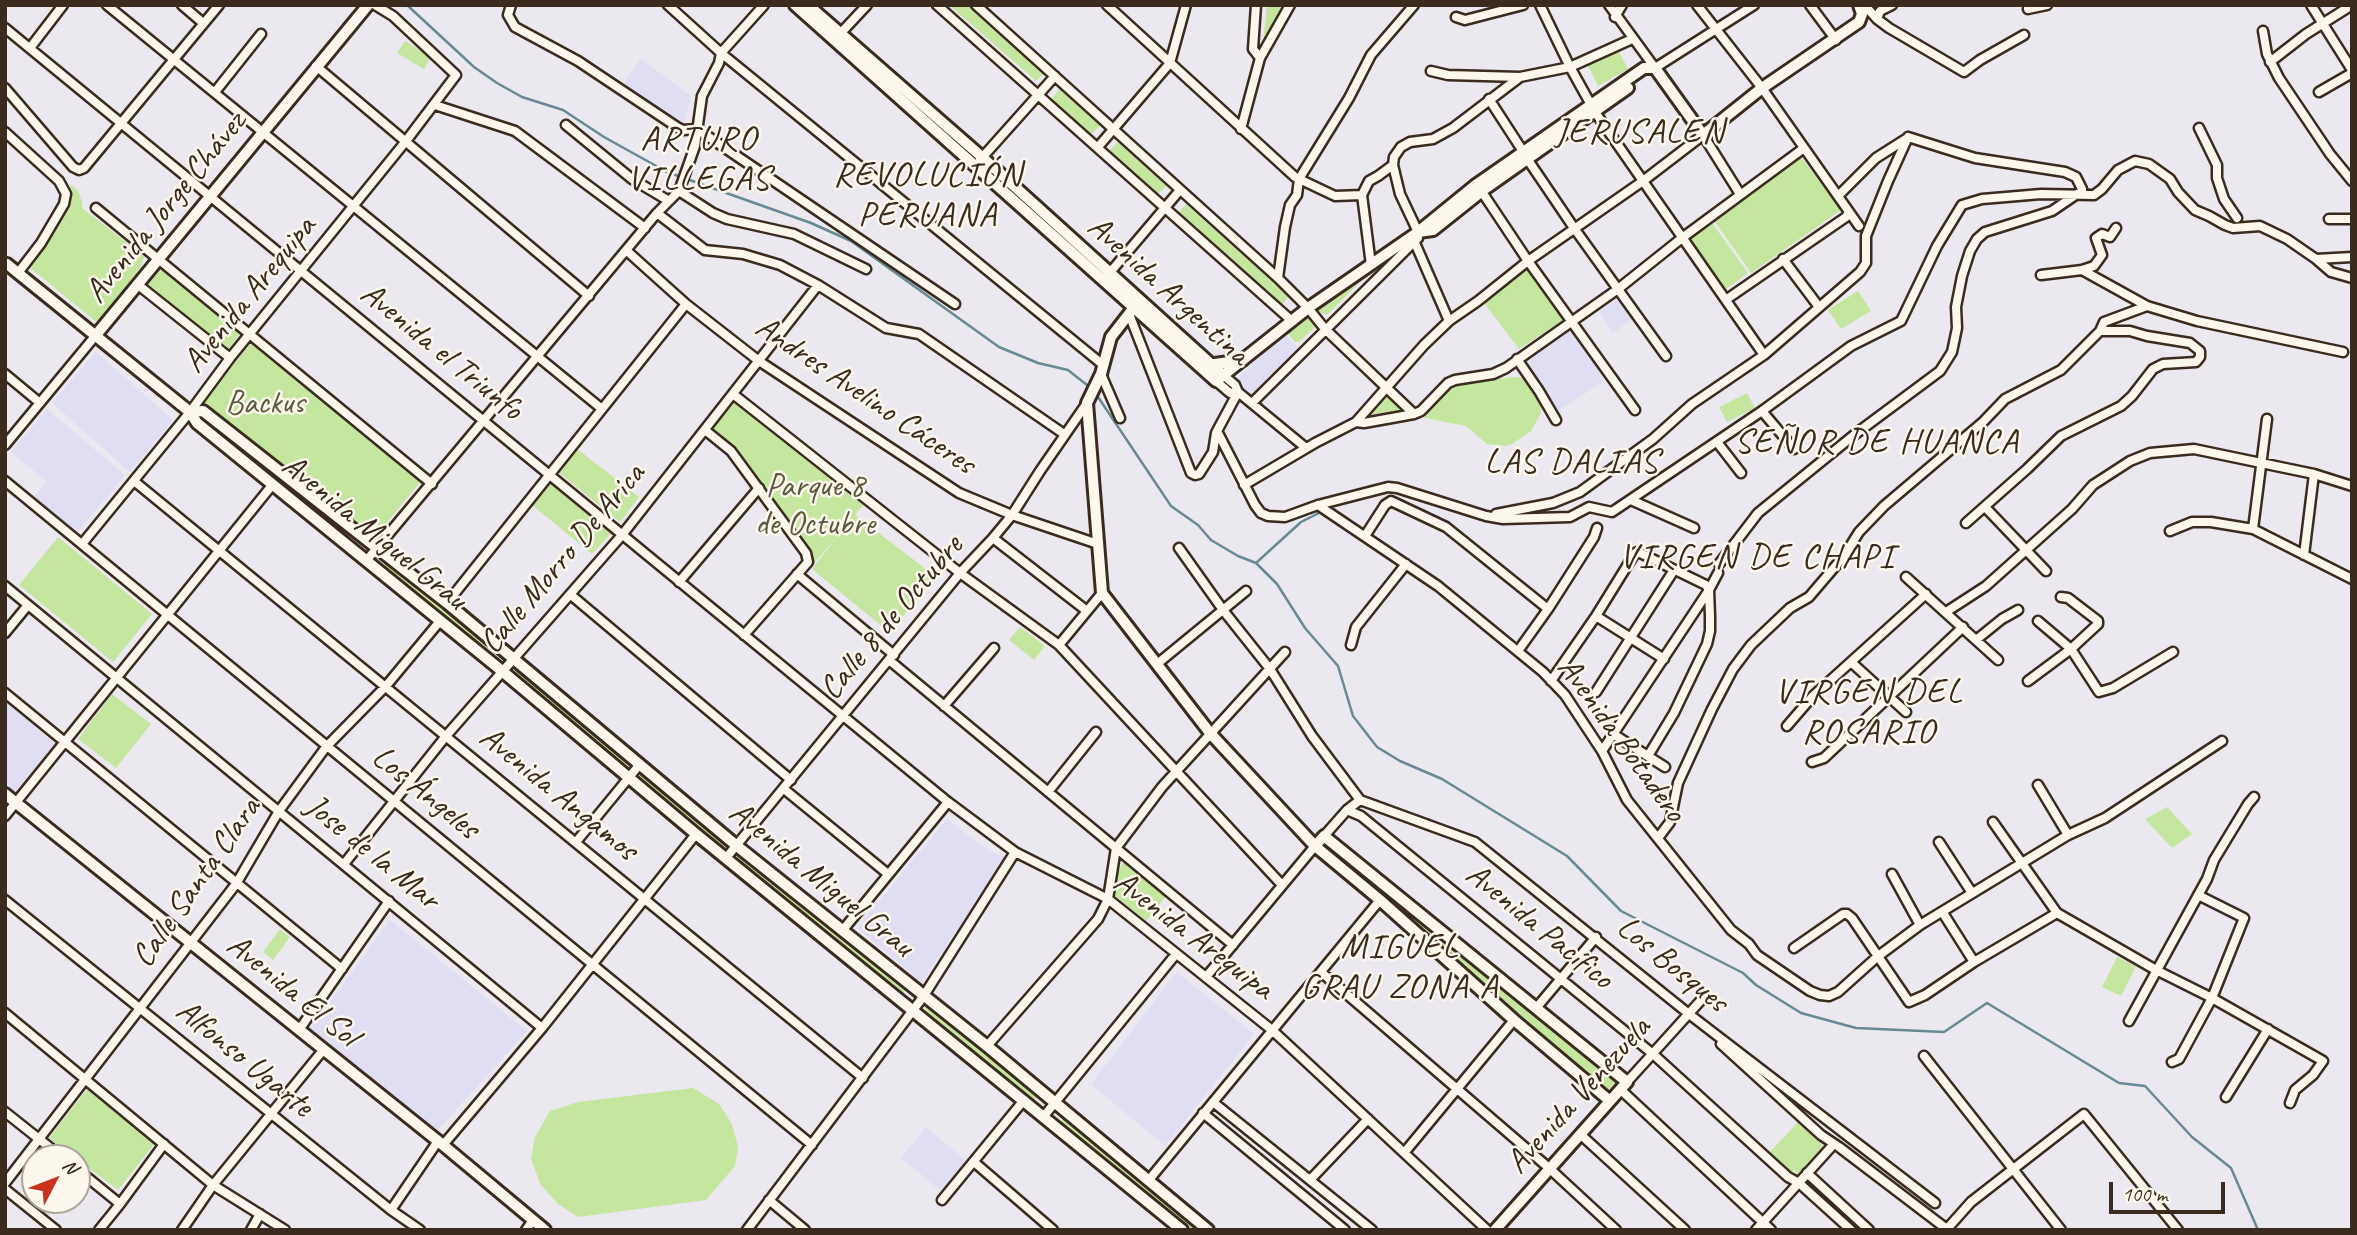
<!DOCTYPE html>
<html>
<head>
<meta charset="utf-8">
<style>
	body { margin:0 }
	#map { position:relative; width:2357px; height:1235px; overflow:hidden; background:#ebe8f0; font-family:Caveat,sans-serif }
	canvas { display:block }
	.frame { position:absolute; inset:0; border:7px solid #3b2a1e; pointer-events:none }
	.north { position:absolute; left:21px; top:1144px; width:70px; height:70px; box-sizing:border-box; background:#fbf7ec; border:2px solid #aea59a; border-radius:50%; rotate:48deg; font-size:19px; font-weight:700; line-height:28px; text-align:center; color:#3b2a1e }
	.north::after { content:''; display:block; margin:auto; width:24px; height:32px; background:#c8321e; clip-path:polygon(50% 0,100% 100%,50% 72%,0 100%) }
	.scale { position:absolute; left:2109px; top:1182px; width:116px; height:32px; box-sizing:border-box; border:4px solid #3b2a1e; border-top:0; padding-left:9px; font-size:21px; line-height:24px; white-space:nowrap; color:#3b2a1e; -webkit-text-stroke:5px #fbf7ec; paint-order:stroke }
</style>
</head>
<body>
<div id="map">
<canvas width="2357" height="1235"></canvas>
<div class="frame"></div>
<div class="north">N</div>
<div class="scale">100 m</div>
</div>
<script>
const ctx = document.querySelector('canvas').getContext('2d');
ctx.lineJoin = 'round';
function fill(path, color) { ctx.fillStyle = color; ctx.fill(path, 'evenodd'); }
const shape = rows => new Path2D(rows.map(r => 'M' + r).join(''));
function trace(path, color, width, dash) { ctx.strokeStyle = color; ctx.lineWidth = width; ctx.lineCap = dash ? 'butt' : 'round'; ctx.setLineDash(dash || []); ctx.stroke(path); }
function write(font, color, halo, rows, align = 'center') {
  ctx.font = font + ' Caveat,sans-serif'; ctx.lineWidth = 5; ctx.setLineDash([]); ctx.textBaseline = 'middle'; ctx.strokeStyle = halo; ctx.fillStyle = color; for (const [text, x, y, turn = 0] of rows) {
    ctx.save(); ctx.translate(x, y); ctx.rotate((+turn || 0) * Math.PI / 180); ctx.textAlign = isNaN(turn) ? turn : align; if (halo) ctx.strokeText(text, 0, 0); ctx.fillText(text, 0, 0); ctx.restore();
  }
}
fill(shape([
	[641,59,691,96,684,122,621,87],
	[1617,299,1633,319,1613,333,1599,312],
	[1568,327,1593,360,1604,381,1555,413,1523,359],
	[1286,335,1299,350,1261,383,1252,395,1236,381,1249,367,1246,362],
	[96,352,173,420,130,472,52,403],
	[47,409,125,475,77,533,34,497,46,481,11,452],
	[5,701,58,747,14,797,5,790],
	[947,819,991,852,1006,857,922,982,857,928],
	[390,920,527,1031,436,1132,309,1030],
	[1177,972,1254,1034,1165,1146,1091,1084],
	[926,1127,966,1161,945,1194,901,1158]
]), '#e0def3');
fill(shape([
	[949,5,969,5,1045,72,1036,81],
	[1267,5,1284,5,1267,47,1263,45],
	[405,41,431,57,424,69,397,53],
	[1617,48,1628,69,1598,86,1587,64],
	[1060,88,1101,125,1091,134,1051,100],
	[1119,141,1167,185,1157,195,1109,151],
	[1801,157,1841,210,1751,273,1713,219],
	[70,184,78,190,82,202,82,208,144,256,141,267,99,321,95,321,28,266,28,261,71,202],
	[1186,204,1289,296,1280,307,1177,214],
	[1710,220,1748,273,1725,290,1686,237],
	[1405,237,1327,315,1316,311,1315,305],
	[160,264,242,331,227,351,143,286],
	[1529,268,1561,315,1562,321,1519,349,1484,303],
	[1858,291,1871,311,1841,329,1828,310],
	[1307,316,1315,327,1299,342,1295,342,1287,333],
	[252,342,422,480,374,538,201,404],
	[1513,377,1522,378,1536,392,1540,401,1541,413,1531,431,1512,444,1505,446,1487,444,1466,426,1425,418,1424,411,1444,391,1454,385],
	[1747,393,1755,408,1727,422,1719,407],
	[1388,395,1405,412,1370,415,1369,414],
	[732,399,736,399,866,502,855,515,935,576,890,633,812,569,837,537,814,563,733,451,710,427],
	[576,448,639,497,620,522,557,471],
	[549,483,611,533,592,554,532,505],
	[58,537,152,614,113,662,19,585],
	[386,561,496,649,491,656,380,568],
	[1020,627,1045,646,1034,660,1009,640],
	[519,667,630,760,624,767,512,675],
	[112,694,151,724,116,768,78,739],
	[643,773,729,843,724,849,638,779],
	[2167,807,2192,834,2172,848,2145,819],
	[1330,845,1618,1079,1606,1093],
	[741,853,907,988,902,994,736,860],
	[1125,860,1167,895,1146,921,1112,893,1119,870],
	[280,929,290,937,273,960,263,952],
	[2117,957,2136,966,2121,996,2102,987],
	[929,1005,1039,1094,1034,1101,923,1012],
	[89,1087,155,1143,118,1190,49,1138],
	[693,1088,719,1104,732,1124,738,1147,735,1166,706,1200,578,1217,558,1204,540,1184,531,1159,535,1137,550,1111,578,1102],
	[1065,1117,1202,1230,1188,1230,1059,1124],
	[1798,1122,1824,1147,1798,1175,1794,1170,1791,1172,1770,1152]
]), '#c4e69f');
trace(shape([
	[407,5,474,67,497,83,522,97,563,110,604,137,667,172,811,223,851,241,999,347,1038,363,1068,370,1092,389],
	[1096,394,1171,506,1198,525,1211,540,1238,556,1256,563,1277,584,1305,628,1338,666,1353,716,1377,747,1400,761,1442,779,1567,856,1621,911,1743,973,1756,985,1801,1013,1856,1028,1944,1032,1987,1003,2119,1083,2145,1086,2192,1137,2231,1168,2258,1230],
	[1256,563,1301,522,1319,513]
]), '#668a94', 2.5);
const street = shape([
	[107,5,602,409],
	[182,5,203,23],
	[511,5,508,15,515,27,578,61,677,127,683,130,697,129,955,304],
	[668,5,721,53,1102,364],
	[937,5,1292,321],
	[976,5,1278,278,1308,308,1325,329,1414,414],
	[1107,5,1295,177,1335,196,1362,195],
	[1256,5,1253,49,1260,58],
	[1540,5,1570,67,1595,112,1764,355],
	[1609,5,1655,68,1754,5],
	[1697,5,1762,88,1859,226],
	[1810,5,1836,40],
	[2311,5,2352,70],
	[1860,6,1868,9,1877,19,1889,28,1964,72,1980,60,2024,35],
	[2028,9,2047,5],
	[1456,17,1465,20,1523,5],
	[1615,17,1622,5],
	[1877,19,1880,11,1892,5],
	[5,28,948,802,1015,852,1108,899,1272,1030,1487,1230],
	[2263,31,2267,54,2279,78,2330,154,2352,181],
	[838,36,867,5],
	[30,48,63,5],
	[2270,62,2306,34,2352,5],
	[316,66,589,296],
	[1431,71,1448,75,1520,77],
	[5,88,73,167,79,170,84,168,219,5],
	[215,92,261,34],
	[2319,92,2352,73],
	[1489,99,1524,153],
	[435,105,515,131,645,228],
	[566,125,632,179,669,201],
	[2199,128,2217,165,2217,178,2224,199,2237,218],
	[1241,129,1260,58,1290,5],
	[5,132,59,181,66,194,64,204,41,243,18,273],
	[1908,137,1975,158,2065,172,2076,177,2082,189,2082,194],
	[1098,147,1170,63,1186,5],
	[980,160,1055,76],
	[1528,160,1574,228,1666,356],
	[1299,179,1349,98,1371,55,1414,5],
	[1480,189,1528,261,1635,410],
	[679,191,713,213,727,219,794,234,866,269],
	[1838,196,1876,158,1906,139],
	[96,208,432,484],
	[657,213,705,250,743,254,780,265,818,285,886,328,919,334,1064,434],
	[2329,219,2352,219],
	[1415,243,1449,321],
	[627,251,686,304,759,361,959,493,1012,515,1098,544],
	[1783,259,1819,307],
	[2316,259,2331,272,2352,278],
	[1371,265,1362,195,1369,181,1378,176,1393,165],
	[2082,270,2147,306],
	[2041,275,2082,270,2094,266,2102,255,2096,238,2102,234,2110,237,2116,228],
	[1107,276,1180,190],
	[1278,278,1285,227,1290,205,1297,195,1299,179],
	[137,284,230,358],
	[1727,299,1846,217,1849,212],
	[1129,314,1191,473,1195,475,1199,474,1213,452,1216,433],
	[1517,359,1539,391,1556,420],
	[5,374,40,403],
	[1101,374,1120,418],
	[1223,375,1235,385,1238,392,1306,448],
	[1216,381,1230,393,1238,392],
	[1238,392,1217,431,1255,505,1261,513,1268,516,1285,517,1318,505,1388,487,1397,488,1486,516,1503,519,1570,517,1589,507,1612,512,1762,411,1851,346,1901,321,1937,246,1962,205,1982,199,2006,197,2041,194,2094,195,2102,189,2118,170,2135,161,2149,164,2170,179,2178,192,2195,210,2209,216,2225,225,2233,228,2260,226,2287,239,2316,259,2352,257],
	[733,394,960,573,1059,645,1282,885],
	[1252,403,1418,238,1418,232,1400,194,1393,165,1394,157,1401,147,1410,142,1433,139,1453,128,1520,77,1570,67,1632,39],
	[1762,411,1794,449],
	[1356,422,1424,345,1449,321,1478,301,1528,261,1643,181,1703,135,1740,194],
	[705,430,731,451,806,553,808,562,744,635],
	[1717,442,1741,473],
	[5,445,96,335],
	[5,481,812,1145],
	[134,481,863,1078],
	[1244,485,1315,443,1356,422,1364,423,1414,414,1421,411,1448,383,1455,380,1493,374,1506,368,1618,289,1682,238,1804,148],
	[1631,500,1694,528],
	[1318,505,1438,586,1543,672,1565,695,1602,751,1627,800,1731,930,1749,944,1757,955,1810,991,1820,995,1829,996,1838,992,1877,957,1920,925,2068,835,2105,818,2222,741],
	[1985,507,2046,571],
	[1496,514,1553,503,1580,492,1653,439,1692,404,1764,355,1860,272,1866,263,1866,236,1888,181,1908,137],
	[1966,523,2027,469,2061,436,2121,406,2132,396,2153,369,2163,364,2196,362,2200,357,2200,351,2190,343,2147,336,2130,331,2100,331],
	[2253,529,2267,419],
	[2170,531,2192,522,2211,522,2253,529,2352,579],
	[1365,536,1385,505,1391,501,1446,527,1548,609],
	[993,538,1087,611],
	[82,544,190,412,230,358,406,141,456,75,393,16,375,5],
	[1179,548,1223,610,1270,669,1312,736,1360,800],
	[2304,555,2314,474],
	[366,561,657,213,679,191,695,146,702,96,719,63,721,53,764,5],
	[1719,564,1758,513,1854,435,1940,371,1952,352,1957,328,1956,307,1962,276,1970,251,1977,239,1985,232,2052,211,2077,194],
	[797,574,894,655],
	[1906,577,1998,660],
	[679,582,759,488],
	[5,586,542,1028],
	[571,595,791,780],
	[447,603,686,304],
	[1946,612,1986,586,2072,509,2093,485,2130,461,2150,453,2194,449,2314,474,2352,486],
	[1596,616,1664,659],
	[2038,621,2071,649,2099,692,2113,688,2173,652],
	[5,633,28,605],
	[1976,640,2002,619,2018,610],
	[1059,645,1102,593],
	[1351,645,1356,627,1406,564],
	[1518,651,1548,609,1594,537,1597,528],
	[889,660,1233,945],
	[1851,662,1906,712],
	[1157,664,1246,591],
	[1551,681,1596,616,1635,553,1638,552,1706,585,1709,590,1710,616,1710,631,1707,644,1674,713,1648,756],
	[2028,681,2071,649,2098,624,2098,621,2068,598,2061,597],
	[1596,692,1674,570],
	[5,693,342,969],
	[944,706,994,648],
	[1787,726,1812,697,1926,594],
	[1613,734,1665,767],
	[1602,751,1709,590,1718,573],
	[1812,762,1824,758,1963,627],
	[2038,785,2068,835],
	[784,789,888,874],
	[1048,792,1096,732],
	[1360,800,1475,842,1689,1014,1935,1203],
	[1347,810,1361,816,1653,1054,1788,1177,1799,1183,1851,1230],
	[5,816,273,484],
	[1993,822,2057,913,2156,970,2212,998,2323,1061,2313,1075,2295,1090,2290,1103],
	[1324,836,1347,810,1360,800],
	[1658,838,1670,822,1678,783,1712,709,1733,669,1751,645,1790,608,1809,597,1844,556,1859,532,1884,506,1983,422,2005,399,2061,370,2100,331,2104,322,2147,306,2197,321,2343,352],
	[576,842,640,764],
	[1939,842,1972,893],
	[726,858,960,573,993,538,1012,515,1040,471,1087,403],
	[344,864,446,736,622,535,818,285],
	[1892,874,1920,925],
	[5,900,391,1210,420,1230],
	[1943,913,1974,962],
	[842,931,948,802],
	[1794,948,1843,914,1847,914,1852,918,1909,1002,1925,995,1974,962,2057,913],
	[1321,972,1549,1168,1616,1230],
	[1206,977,1315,846],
	[1537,1007,1596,937],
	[5,1013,213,1185,285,1230],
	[2129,1021,2207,879,2214,860,2248,804,2254,797],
	[299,1030,389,901],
	[1721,1044,1821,1135,1839,1147,1948,1230],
	[987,1046,1098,919,1108,899,1116,848,1162,787,1285,652],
	[1924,1056,2061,1230],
	[2172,1062,2179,1059,2212,998,2244,918,2198,895],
	[1627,1082,1703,998],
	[1621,1090,1771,1230],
	[2226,1097,2268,1029],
	[1213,1102,1372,1230],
	[5,1112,63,1158],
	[1203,1113,1345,1230],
	[1044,1116,1176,954],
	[1580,1134,1685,1230],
	[443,1145,542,1028,696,834],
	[1404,1153,1514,1020],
	[974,1162,1053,1230],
	[77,1169,120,1204],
	[1807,1173,1869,1230],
	[1310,1180,1368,1119],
	[1148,1181,1380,900],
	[5,1183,236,884,279,811,326,747,386,686,440,621],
	[5,1189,56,1230],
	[769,1200,805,1230],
	[942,1200,1024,1100],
	[391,1210,438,1141],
	[99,1230,120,1204,164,1144],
	[182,1230,213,1185,324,1049],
	[251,1230,260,1214],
	[526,1230,533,1220],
	[747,1230,923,997,1015,852],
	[1756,1230,1833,1145],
	[1946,1230,1971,1202,2084,1114,2178,1230]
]);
const secondary = shape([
	[795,5,1216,381,1308,308,1418,232,1477,184,1644,68,1655,68],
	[808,5,982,157,1223,375],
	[1655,68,1703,135,1762,88,1859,22,1862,14,1859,5],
	[1418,232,1433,230,1482,191,1628,88],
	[5,266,7,264,18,273,190,412,197,423,502,671,696,834,1182,1230],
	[1139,301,1111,337,1101,374,1087,403,1102,593,1210,733,1315,846,1380,900,1514,1020,1610,1101],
	[96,335,368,5],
	[1208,365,1243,360],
	[190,412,203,411,447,603,737,846,987,1046,1208,1230],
	[5,794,443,1145,545,1230],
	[1315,846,1324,836,1627,1082,1495,1230]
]);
trace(street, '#3b2a1e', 13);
trace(secondary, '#3b2a1e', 16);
trace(street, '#fbf7ec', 8);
trace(secondary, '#fbf7ec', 10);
write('33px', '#3b2a1e', '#fbf7ec', [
	["Avenida Jorge Chávez",166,208,-51],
	["Avenida Argentina",1168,291,42],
	["Avenida Arequipa",250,295,-51],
	["Avenida el Triunfo",441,352,39],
	["Andres Avelino Cáceres",865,396,34],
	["Avenida Miguel Grau",374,533,39],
	["Calle Morro De Arica",563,559,-50],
	["Calle 8 de Octubre",892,618,-50],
	["Avenida Botadero",1621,740,54],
	["Los Ángeles",425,793,39],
	["Avenida Angamos",558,794,39],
	["Jose de la Mar",372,853,39],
	["Avenida Miguel Grau",821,880,39],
	["Calle Santa Clara",197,883,-55],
	["Avenida Pacífico",1539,927,39],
	["Avenida Arequipa",1193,936,37],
	["Los Bosques",1672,965,39],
	["Avenida El Sol",292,991,39],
	["Alfonso Ugarte",244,1059,39],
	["Avenida Venezuela",1579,1096,-48]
]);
write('33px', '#5d593e', '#fbf7ec', [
	["Backus",265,404],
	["Parque 8",815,487],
	["de Octubre",815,525]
]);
ctx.letterSpacing = '2px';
write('35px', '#3b2a1e', '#fbf7ec', [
	["JERUSALEN",1640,133],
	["ARTURO",699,140],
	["VILLEGAS",699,180],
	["REVOLUCIÓN",928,176],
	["PERUANA",928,216],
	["SEÑOR DE HUANCA",1877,443],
	["LAS DALIAS",1572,463],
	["VIRGEN DE CHAPI",1757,558],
	["VIRGEN DEL",1869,693],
	["ROSARIO",1869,733],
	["MIGUEL",1400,948],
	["GRAU ZONA A",1400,988]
]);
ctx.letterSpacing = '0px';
</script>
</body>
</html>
